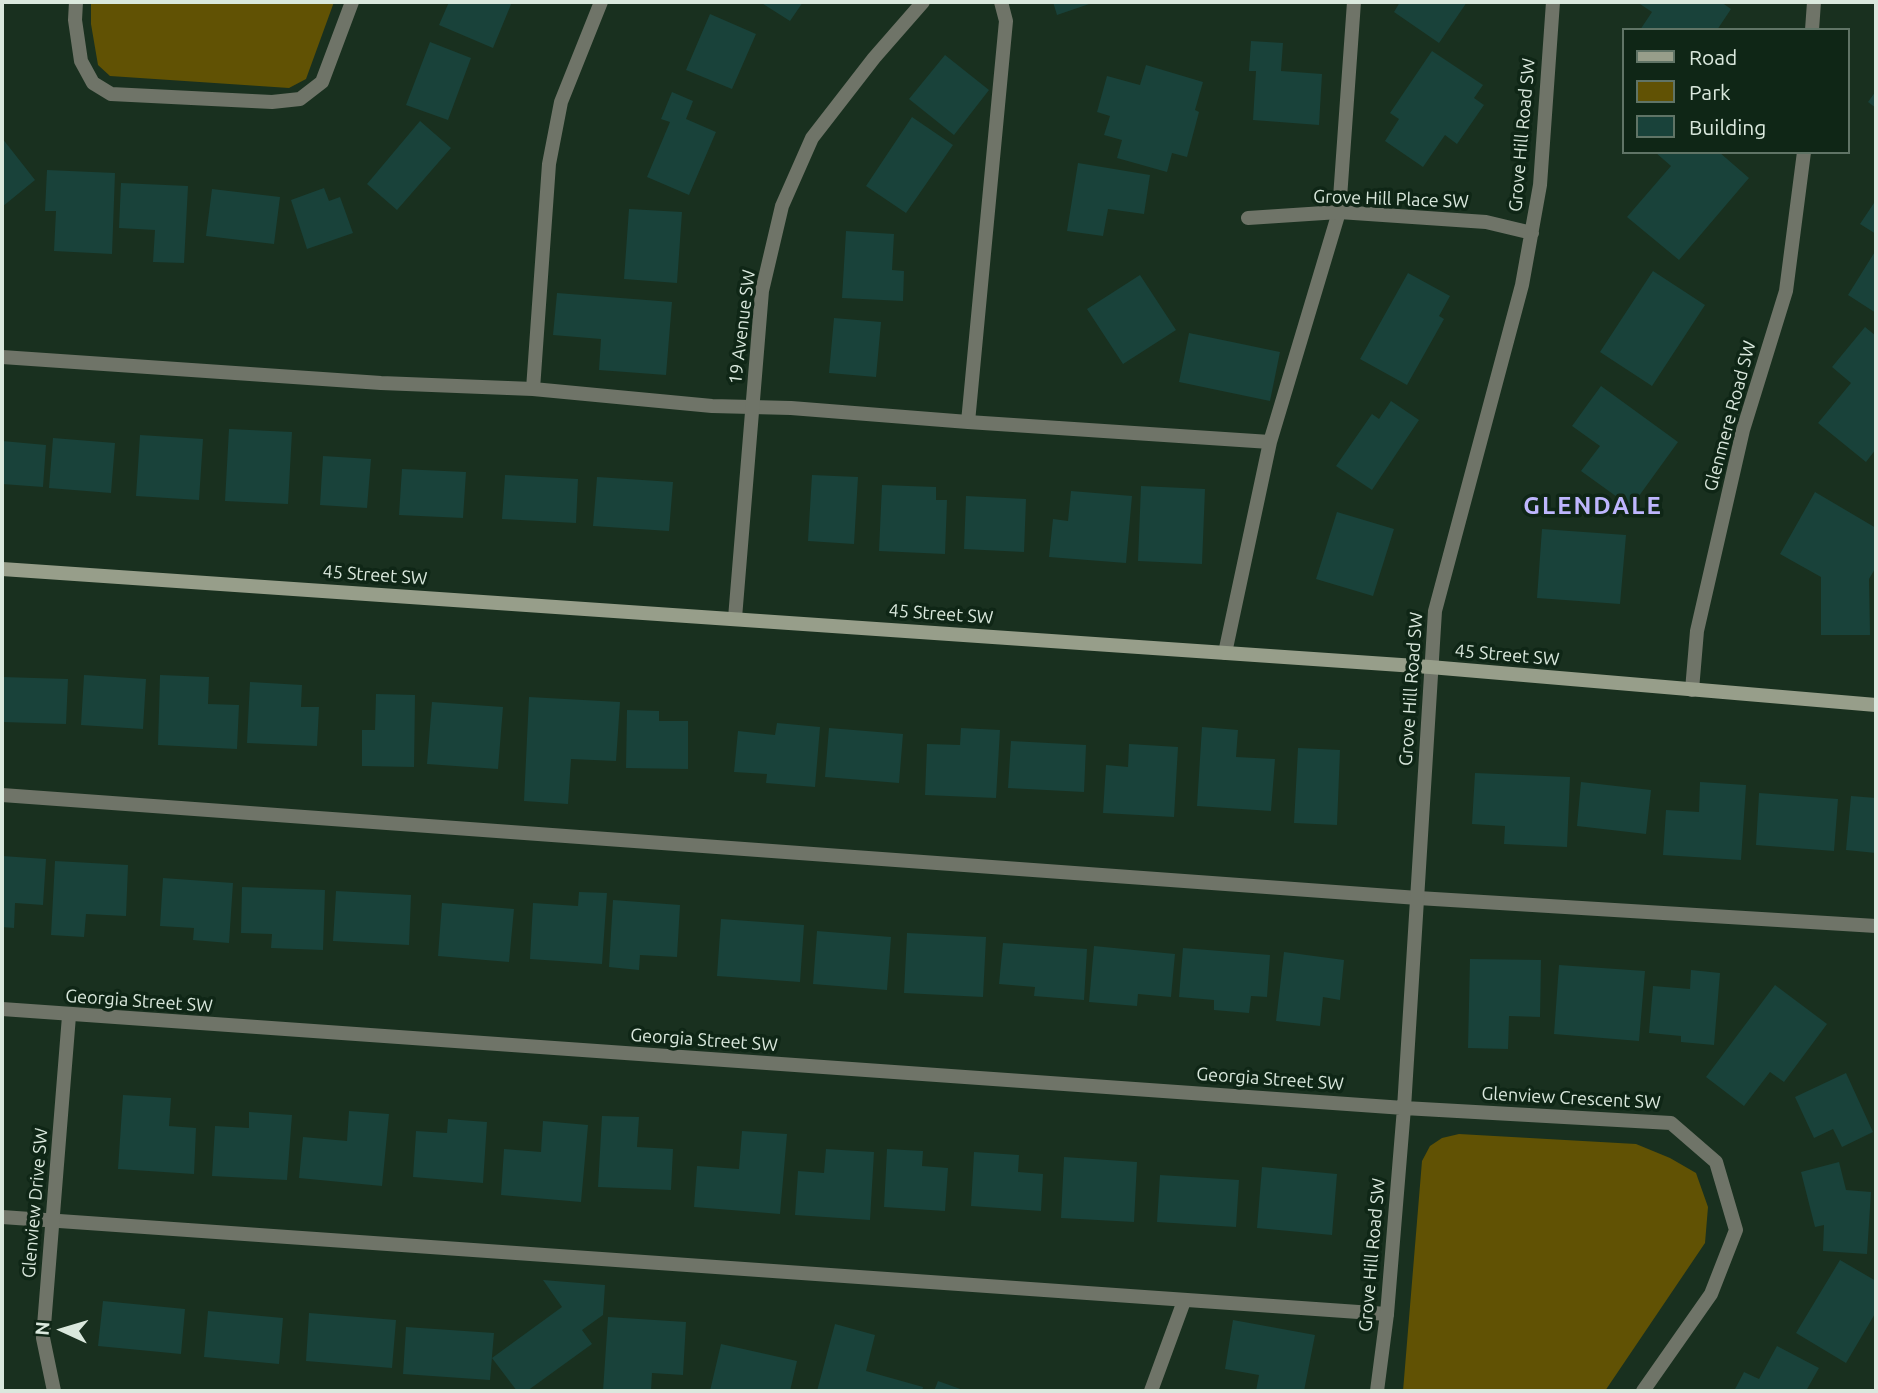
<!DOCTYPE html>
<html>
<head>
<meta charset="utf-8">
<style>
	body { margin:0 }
	#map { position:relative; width:1878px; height:1393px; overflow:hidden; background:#19301f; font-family:Ubuntu,sans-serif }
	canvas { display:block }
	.frame { position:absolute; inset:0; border:4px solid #dae8dd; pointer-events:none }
	.legend { position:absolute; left:1622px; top:28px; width:228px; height:126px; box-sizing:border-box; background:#0f2616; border:2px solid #607466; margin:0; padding:9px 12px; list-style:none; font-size:21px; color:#dae8dd }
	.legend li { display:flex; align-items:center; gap:14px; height:35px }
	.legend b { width:35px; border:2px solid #607466 }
	.north { position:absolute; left:28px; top:1295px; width:70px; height:70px; -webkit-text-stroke:5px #0f2616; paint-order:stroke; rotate:274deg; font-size:19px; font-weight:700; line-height:28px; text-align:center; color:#dae8dd }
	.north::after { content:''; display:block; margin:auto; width:24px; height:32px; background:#dae8dd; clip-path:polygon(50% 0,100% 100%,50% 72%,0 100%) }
</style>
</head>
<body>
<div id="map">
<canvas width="1878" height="1393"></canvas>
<div class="frame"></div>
<ul class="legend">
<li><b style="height:9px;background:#979e8a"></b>Road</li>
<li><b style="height:19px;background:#615204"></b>Park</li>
<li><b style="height:19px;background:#19423a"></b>Building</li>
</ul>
<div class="north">N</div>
</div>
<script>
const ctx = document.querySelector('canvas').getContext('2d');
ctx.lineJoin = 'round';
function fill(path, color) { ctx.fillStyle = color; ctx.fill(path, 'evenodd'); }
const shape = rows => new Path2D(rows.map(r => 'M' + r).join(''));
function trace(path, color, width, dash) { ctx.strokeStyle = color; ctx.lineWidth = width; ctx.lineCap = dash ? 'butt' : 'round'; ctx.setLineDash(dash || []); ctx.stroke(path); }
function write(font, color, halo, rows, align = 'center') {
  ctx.font = font + ' Ubuntu,sans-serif'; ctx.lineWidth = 7; ctx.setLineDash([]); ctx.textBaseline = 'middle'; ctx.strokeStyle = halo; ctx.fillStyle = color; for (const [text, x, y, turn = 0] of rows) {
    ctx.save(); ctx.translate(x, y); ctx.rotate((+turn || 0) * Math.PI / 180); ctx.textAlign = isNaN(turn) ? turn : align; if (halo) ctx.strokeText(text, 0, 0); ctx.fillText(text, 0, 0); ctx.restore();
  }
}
fill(shape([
	[91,2,334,2,306,79,289,88,110,76,98,65,91,24],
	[1459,1134,1636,1144,1670,1158,1696,1173,1708,1207,1705,1243,1605,1391,1403,1391,1422,1161,1430,1146,1442,1138]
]), '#615204');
fill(shape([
	[449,2,512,2,493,48,439,25],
	[760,2,803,2,790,21],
	[1053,2,1095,2,1057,15],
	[1400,2,1467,2,1439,43,1394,12],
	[1637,2,1721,2,1731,9,1717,30,1640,30,1652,12],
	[710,14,756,34,732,89,686,70],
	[1251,41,1283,43,1281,71,1322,74,1319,125,1253,120,1256,71,1249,71],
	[430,42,471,58,448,120,406,105],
	[1432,51,1483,85,1474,98,1484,105,1457,144,1445,135,1423,167,1385,141,1399,119,1390,113],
	[945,55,989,90,954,135,909,99],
	[1146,65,1203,82,1195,110,1199,112,1187,157,1172,153,1167,172,1117,158,1122,140,1104,135,1110,116,1097,112,1107,76,1140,85],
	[1876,91,1876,108,1868,102],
	[672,92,693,101,686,119,716,132,689,195,647,177,670,122,661,119],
	[912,117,953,145,906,213,866,186],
	[420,121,451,148,397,210,367,184],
	[2,138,35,180,2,207],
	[1655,152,1719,152,1749,178,1679,260,1627,217,1671,166],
	[1078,163,1150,175,1144,214,1108,209,1103,236,1067,231],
	[47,170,115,173,112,254,54,251,56,211,45,211],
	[121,183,188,186,184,263,153,262,155,230,119,228],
	[324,188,329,201,340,197,353,233,307,249,291,200],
	[212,189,280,197,274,244,206,236],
	[1876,200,1876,234,1860,224],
	[629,209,682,212,677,283,624,279],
	[846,231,894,234,892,270,904,271,903,301,842,298],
	[1876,250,1876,313,1848,295],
	[1653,271,1705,305,1652,386,1600,352],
	[1408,273,1450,296,1439,316,1444,319,1407,385,1360,359],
	[1140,275,1176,330,1123,364,1087,309],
	[557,293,672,302,666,375,599,370,601,339,553,335],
	[834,318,881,322,876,377,829,373],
	[1865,327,1876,336,1876,449,1866,462,1818,423,1851,383,1832,367],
	[1189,333,1280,352,1270,401,1179,382],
	[1601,386,1678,442,1631,507,1581,471,1600,446,1572,426],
	[1391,401,1419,420,1372,490,1336,466,1372,414,1379,419],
	[229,429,292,432,288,504,225,501],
	[140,435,203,439,199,500,136,496],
	[53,438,115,443,111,493,49,488],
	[2,441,46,445,43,487,2,484],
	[323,456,371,459,367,508,320,505],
	[402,469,466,472,463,518,399,515],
	[505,475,578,479,576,523,502,519],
	[812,475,858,477,854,544,808,541],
	[597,477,673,482,669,531,593,526],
	[882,485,936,487,936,500,947,500,945,554,879,551],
	[1141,486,1205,489,1202,564,1138,561],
	[1071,491,1132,496,1126,563,1049,557,1053,519,1068,521],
	[1815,492,1876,528,1876,567,1869,579,1870,635,1821,635,1821,577,1780,554],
	[966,496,1026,499,1024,552,964,549],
	[1337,512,1394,529,1373,596,1316,579],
	[1542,529,1626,535,1620,604,1537,598],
	[84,675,146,679,143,729,81,725],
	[160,675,209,677,208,704,239,705,237,749,158,745],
	[2,677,68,679,66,724,2,722],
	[250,682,302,685,301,707,319,707,317,746,247,743],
	[376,694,415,695,414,767,362,766,362,730,375,730],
	[529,697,620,702,616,761,571,759,568,804,524,801],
	[432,702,503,707,498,769,427,764],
	[627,710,659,711,659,721,688,721,688,769,626,768],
	[777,723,820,727,815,787,766,783,767,774,734,772,738,731,775,735],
	[1202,727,1238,730,1236,757,1275,759,1271,811,1197,806],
	[829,728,903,734,899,783,825,777],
	[961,728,1000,730,996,798,925,795,927,744,960,745],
	[1011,741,1086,745,1084,792,1008,788],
	[1129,744,1178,747,1174,817,1103,813,1106,765,1128,767],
	[1298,748,1340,750,1337,825,1294,823],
	[1475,773,1570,777,1567,847,1504,844,1505,826,1472,824],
	[1581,782,1651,790,1646,834,1577,826],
	[1700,782,1746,785,1741,860,1663,855,1666,810,1699,812],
	[1759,793,1838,799,1834,851,1756,845],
	[1851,796,1876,798,1876,853,1846,850],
	[2,856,46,859,43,905,15,903,14,928,2,927],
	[55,861,128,865,126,916,86,914,84,937,51,935],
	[163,878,233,883,229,943,193,940,194,928,160,926],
	[242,887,325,890,323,950,271,948,272,934,241,933],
	[336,891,411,895,409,945,333,941],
	[579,892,607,893,602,964,530,959,533,903,578,906],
	[613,900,680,905,677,957,640,955,639,970,609,967],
	[442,903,514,909,509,962,438,956],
	[721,919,804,925,800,982,717,976],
	[817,931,891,937,887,990,813,984],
	[907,933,986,937,983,997,904,993],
	[1003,943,1087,949,1084,1000,1034,996,1035,987,999,984],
	[1094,946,1175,954,1171,997,1138,994,1137,1006,1089,1002],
	[1183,948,1270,955,1267,997,1251,996,1249,1013,1214,1010,1214,1000,1179,997],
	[1284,952,1344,960,1340,1000,1323,997,1320,1026,1276,1021],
	[1470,959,1541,960,1540,1017,1509,1016,1508,1049,1468,1048],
	[1559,965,1645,971,1639,1041,1554,1034],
	[1691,970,1720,973,1714,1045,1681,1042,1681,1036,1649,1033,1653,986,1690,989],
	[1775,985,1827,1024,1784,1082,1770,1072,1744,1106,1706,1077],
	[1846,1073,1873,1132,1842,1147,1833,1129,1814,1138,1795,1097],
	[123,1095,171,1098,169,1126,196,1128,194,1174,118,1169],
	[349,1111,389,1114,382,1186,299,1178,303,1137,347,1141],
	[249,1112,292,1115,287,1180,212,1176,215,1126,249,1128],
	[602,1116,639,1117,637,1147,673,1149,671,1190,598,1187],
	[448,1119,487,1122,483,1183,413,1177,416,1131,447,1133],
	[543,1121,588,1125,581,1202,501,1195,504,1149,541,1152],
	[742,1131,787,1134,780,1214,694,1207,697,1166,739,1169],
	[826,1149,874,1152,870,1220,795,1215,798,1171,824,1173],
	[887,1149,923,1151,922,1166,948,1168,945,1211,884,1207],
	[974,1152,1019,1155,1018,1172,1043,1174,1041,1211,971,1206],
	[1064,1157,1137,1162,1134,1222,1061,1218],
	[1839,1162,1846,1190,1871,1192,1867,1254,1823,1251,1824,1225,1815,1227,1801,1172],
	[1262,1167,1337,1174,1332,1235,1257,1228],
	[1160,1175,1239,1180,1236,1227,1157,1222],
	[1840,1260,1876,1281,1876,1312,1846,1363,1796,1333],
	[543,1280,605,1285,603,1315,582,1330,592,1344,527,1391,517,1391,492,1358,562,1307],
	[103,1301,185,1309,181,1354,98,1346],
	[208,1311,283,1318,279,1364,204,1357],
	[309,1313,396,1320,392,1368,306,1361],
	[608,1317,686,1322,683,1375,652,1373,651,1391,603,1391],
	[1233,1320,1315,1335,1304,1391,1256,1391,1259,1375,1225,1369],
	[835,1324,875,1335,866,1371,923,1387,922,1391,817,1391],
	[406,1327,494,1333,490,1380,403,1374],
	[721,1344,797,1361,790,1391,710,1391],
	[1777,1346,1819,1368,1806,1391,1734,1391,1744,1372,1759,1379],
	[938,1381,966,1391,934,1391]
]), '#19423a');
trace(shape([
	[2,357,381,383,533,389,712,406,791,408,968,422,1270,442],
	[533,389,549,164,561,102,601,2],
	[968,422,1006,21,1001,2],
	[1225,653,1270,442,1339,212,1354,2],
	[2,795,1418,898,1876,926],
	[2,1217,1387,1314],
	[1151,1391,1184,1301]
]), '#6f7468', 14);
trace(shape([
	[76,2,75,20,81,61,93,83,111,94,272,102,300,99,322,82,352,2],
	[1812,30,1814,2],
	[1248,218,1339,212,1486,222,1532,233],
	[735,618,762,291,782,206,812,138,874,58,923,2],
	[1692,690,1697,631,1743,430,1786,291,1804,152],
	[2,1009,1404,1108,1671,1123,1716,1162,1736,1230,1711,1294,1643,1391],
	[54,1391,43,1338,69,1016],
	[1377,1391,1387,1314,1404,1108,1435,611,1522,285,1540,185,1553,2]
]), '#6f7468', 14);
trace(shape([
	[2,569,1430,667,1876,705]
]), '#979e8a', 14);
write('18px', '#dae8dd', '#0f2616', [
	["Grove Hill Road SW",1522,135,-85],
	["Grove Hill Place SW",1391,199,2],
	["19 Avenue SW",742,327,-83],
	["Glenmere Road SW",1730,416,-75],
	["45 Street SW",375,575,4],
	["45 Street SW",941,614,4],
	["45 Street SW",1507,655,5],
	["Grove Hill Road SW",1411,689,-86],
	["Georgia Street SW",139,1001,4],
	["Georgia Street SW",704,1040,4],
	["Georgia Street SW",1270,1079,4],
	["Glenview Crescent SW",1571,1098,3],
	["Glenview Drive SW",35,1203,-85],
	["Grove Hill Road SW",1372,1255,-85]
]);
ctx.letterSpacing = '2px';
write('bold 24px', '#beb6fd', '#0f2616', [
	["GLENDALE",1593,506]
]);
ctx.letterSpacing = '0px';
</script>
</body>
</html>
